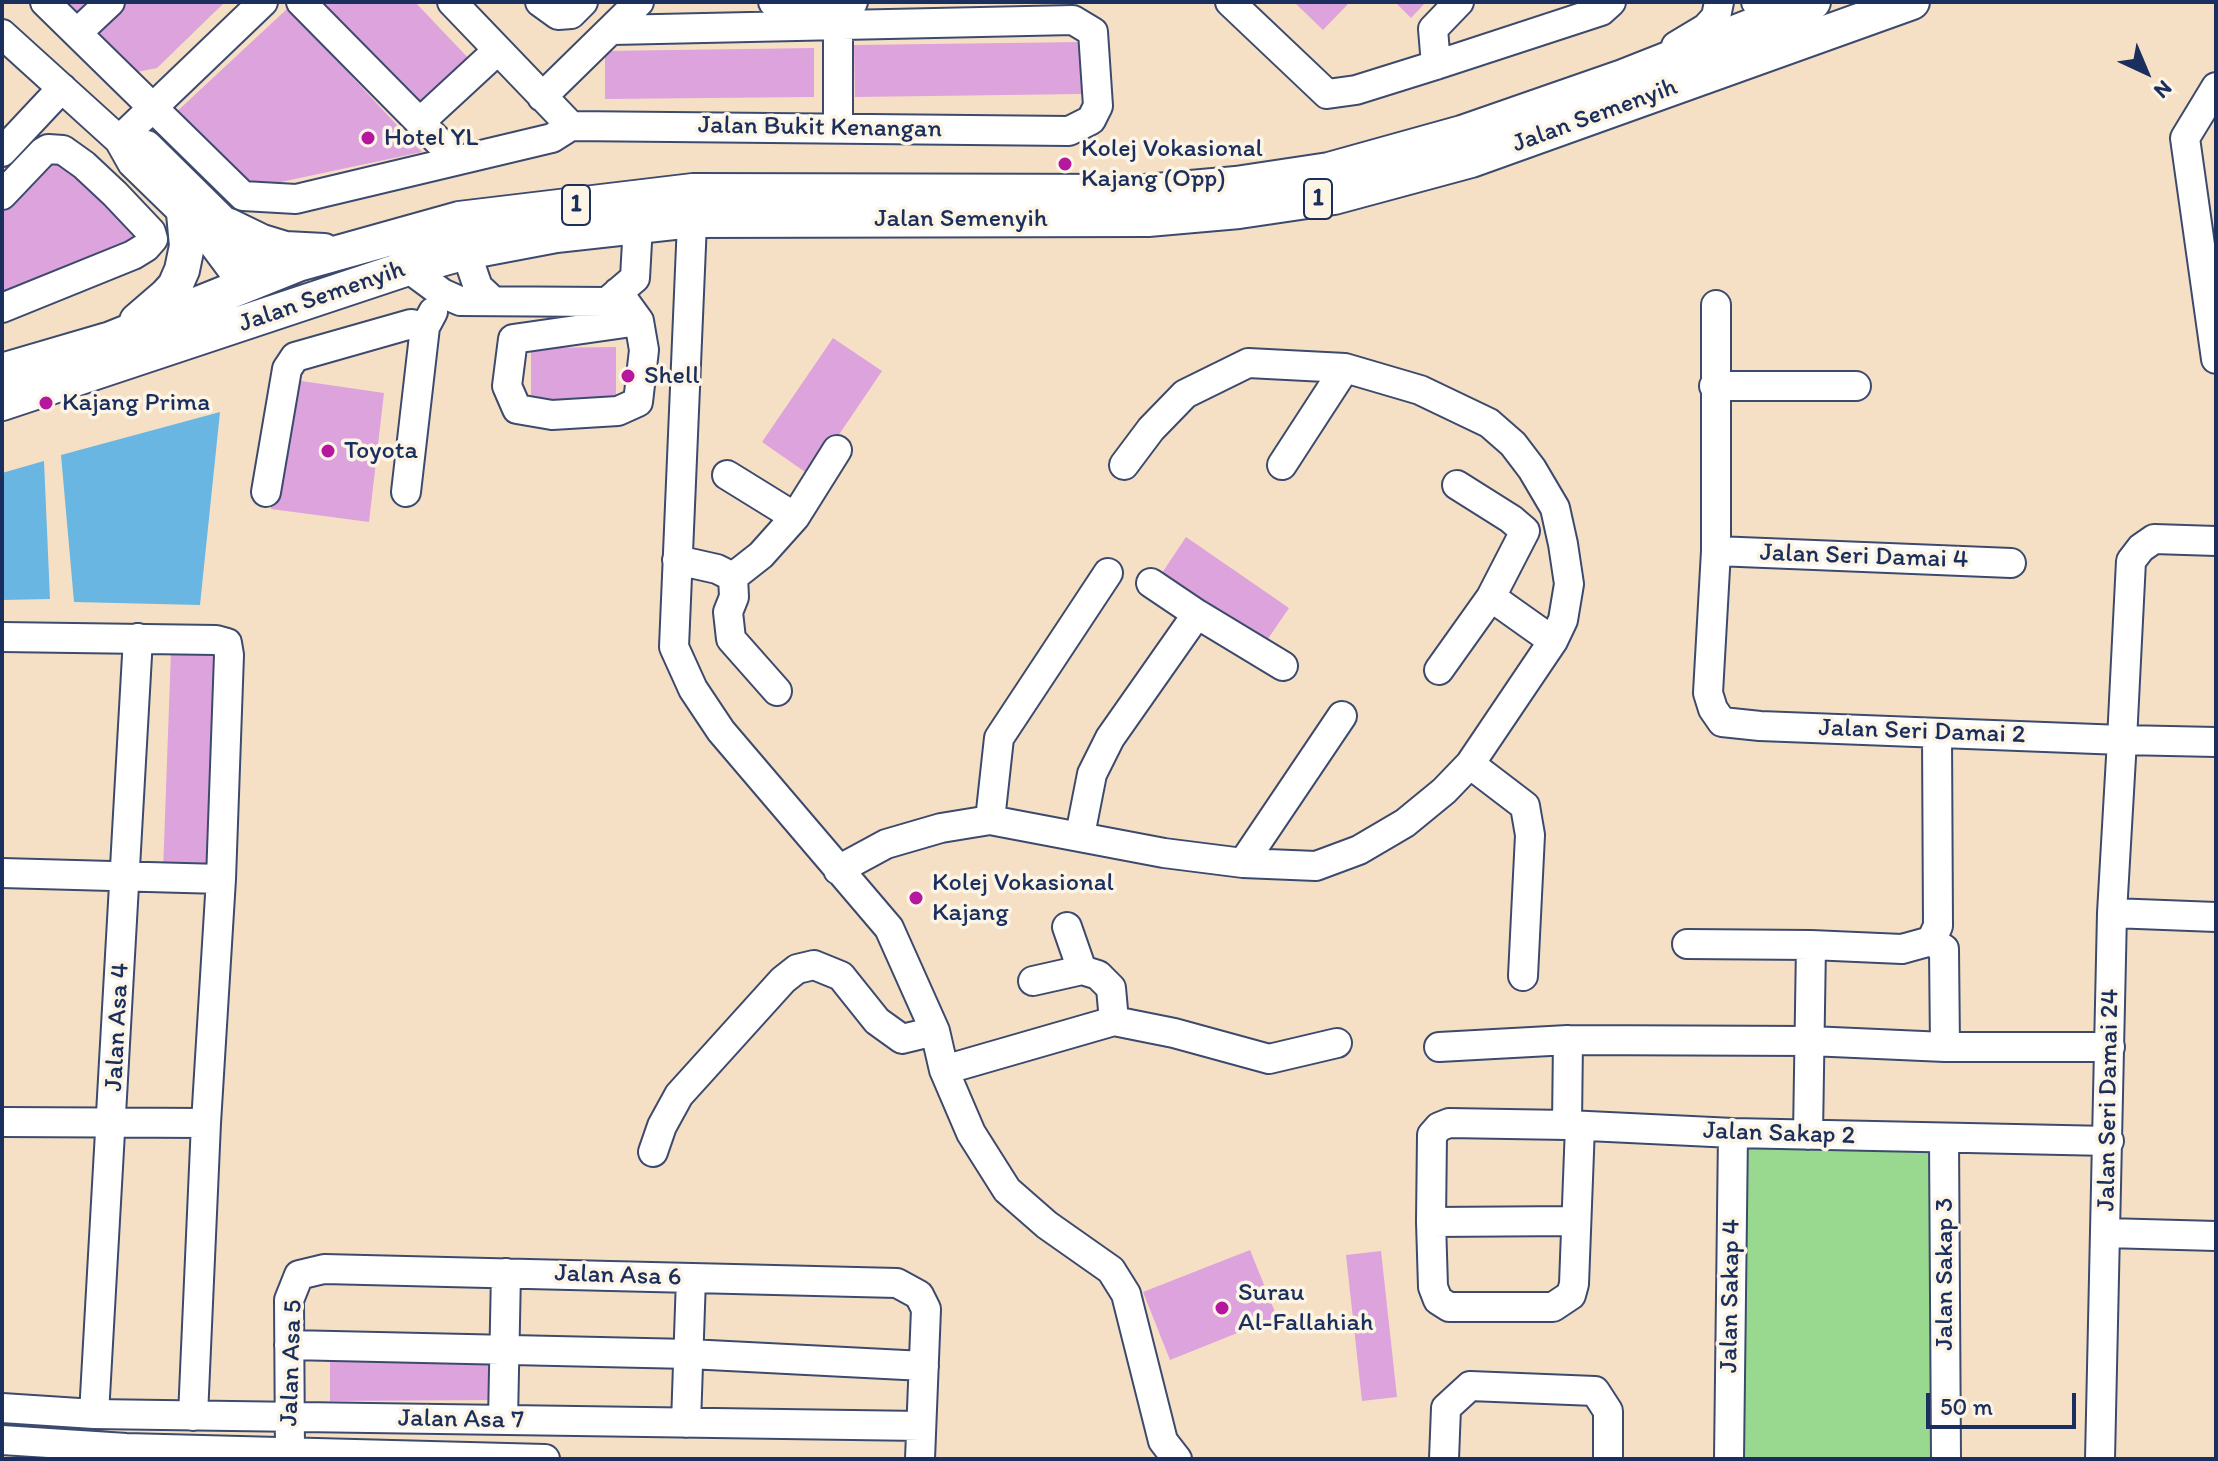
<!DOCTYPE html>
<html>
<head>
<meta charset="utf-8">
<style>
	body { margin:0 }
	#map { position:relative; width:2218px; height:1461px; overflow:hidden; background:#f6e0c5; font-family:Itim,sans-serif }
	canvas { display:block }
	.frame { position:absolute; inset:0; border:4px solid #1b2f5e; pointer-events:none }
	.north { position:absolute; left:2106px; top:32px; width:80px; height:80px; -webkit-text-stroke:6px #fcf5e5; paint-order:stroke; rotate:136deg; font-size:22px; font-weight:700; line-height:32px; text-align:center; color:#1b2f5e }
	.north::after { content:''; display:block; margin:auto; width:28px; height:36px; background:#1b2f5e; clip-path:polygon(50% 0,100% 100%,50% 72%,0 100%) }
	.scale { position:absolute; left:1926px; top:1393px; width:150px; height:36px; box-sizing:border-box; border:4px solid #1b2f5e; border-top:0; padding-left:10px; font-size:24px; line-height:28px; white-space:nowrap; color:#1b2f5e; -webkit-text-stroke:6px #fcf5e5; paint-order:stroke }
</style>
</head>
<body>
<div id="map">
<canvas width="2218" height="1461"></canvas>
<div class="frame"></div>
<div class="north">N</div>
<div class="scale">50 m</div>
</div>
<script>
const ctx = document.querySelector('canvas').getContext('2d');
ctx.lineJoin = 'round';
function fill(path, color) { ctx.fillStyle = color; ctx.fill(path, 'evenodd'); }
const shape = rows => new Path2D(rows.map(r => 'M' + r).join(''));
function trace(path, color, width, dash) { ctx.strokeStyle = color; ctx.lineWidth = width; ctx.lineCap = dash ? 'butt' : 'round'; ctx.setLineDash(dash || []); ctx.stroke(path); }
function write(font, color, halo, rows, align = 'center') {
  ctx.font = font + ' Itim,sans-serif'; ctx.lineWidth = 7; ctx.setLineDash([]); ctx.textBaseline = 'middle'; ctx.strokeStyle = halo; ctx.fillStyle = color; for (const [text, x, y, turn = 0] of rows) {
    ctx.save(); ctx.translate(x, y); ctx.rotate((+turn || 0) * Math.PI / 180); ctx.textAlign = isNaN(turn) ? turn : align; if (halo) ctx.strokeText(text, 0, 0); ctx.fillText(text, 0, 0); ctx.restore();
  }
}
fill(shape([
	[1742,1143,1933,1147,1931,1459,1740,1459]
]), '#98d88f');
fill(shape([
	[220,412,200,605,74,602,61,455],
	[44,461,50,599,2,600,2,473]
]), '#69b6e3');
fill(shape([
	[65,2,103,2,84,21],
	[127,2,225,2,157,68,137,72,97,32],
	[318,2,415,2,473,63,423,111],
	[1294,2,1350,2,1323,30],
	[1395,2,1426,2,1411,18],
	[288,8,422,152,243,190,171,117],
	[1082,42,1082,94,855,97,854,45],
	[814,48,814,97,605,99,605,51],
	[49,150,142,231,134,250,2,293,2,203],
	[833,338,882,371,811,476,762,442],
	[616,347,616,404,531,405,531,348],
	[288,379,384,393,369,522,271,509],
	[1186,537,1289,608,1263,646,1160,576],
	[171,651,220,653,212,873,163,871],
	[1250,1250,1277,1317,1170,1360,1143,1292],
	[1381,1251,1397,1397,1362,1401,1346,1255],
	[493,1360,493,1400,330,1401,330,1361]
]), '#dca3dd');
const minor = shape([
	[45,2,243,196,296,199,552,138,571,126],
	[301,2,456,159],
	[452,2,571,126],
	[540,2,558,15,571,14,583,2],
	[773,2,823,11,853,2],
	[1230,2,1327,94,1356,90,1436,65,1601,11,1611,2],
	[1756,2,1770,4,1795,2],
	[838,25,838,128],
	[77,33,110,2],
	[2,34,119,140,132,163,207,236,245,287],
	[1676,46,1706,28,1716,17,1719,2],
	[1436,65,1433,29,1459,2],
	[2216,87,2185,138,2216,359],
	[542,97,639,2],
	[420,122,498,50],
	[571,126,1069,131,1091,120,1098,106,1093,32,1073,20,612,30],
	[119,140,147,145,229,226,265,278],
	[119,140,263,2],
	[2,152,62,88],
	[2,195,43,152,48,149,63,150,84,165,115,194,151,232,153,239,146,247,133,255,2,308],
	[693,199,674,647,693,689,721,731,889,928,935,1031,944,1070,971,1133,1007,1190,1047,1225,1111,1270,1126,1294,1163,1441,1177,1459],
	[466,252,478,287,493,301],
	[408,268,442,293,460,301,607,302,635,278,638,224],
	[618,292,639,321,644,350,638,402,618,411,552,415,517,409,507,386,513,339,639,321],
	[1716,305,1716,551,1708,693,1713,709,1722,722,1760,726,2122,740,2112,913,2100,1459],
	[1714,386,1856,386],
	[1282,465,1345,368],
	[727,475,795,517],
	[1457,485,1511,519,1525,531,1491,597,1553,641],
	[266,492,287,369,295,357,411,324,425,327],
	[406,492,425,327,433,312],
	[2216,541,2154,539,2141,548,2131,561,2122,740,2216,742],
	[1716,551,2011,563],
	[677,560,717,569,733,577,734,597,728,612,731,639,777,691],
	[733,577,761,555,795,517,837,450],
	[1151,583,1197,614,1283,666],
	[2,637,216,640,227,643,229,655,221,879,206,1123,193,1416],
	[1439,670,1491,597],
	[1470,764,1525,806,1530,835,1523,976],
	[990,820,999,738,1108,573],
	[1080,835,1092,774,1110,738,1197,614],
	[1243,863,1342,716],
	[838,870,886,844,941,828,990,820,1164,853,1243,863,1316,866,1359,850,1405,823,1444,791,1470,764,1553,641,1563,620,1569,584,1563,544,1555,508,1532,469,1513,444,1489,423,1420,390,1345,368,1248,363,1185,394,1151,429,1124,465],
	[2,873,221,879],
	[2112,913,2216,917],
	[1067,927,1082,970],
	[1931,941,1944,949,1945,1047],
	[1687,944,1811,945,1902,949,1931,941,1938,926,1937,733],
	[1033,981,1082,970,1098,975,1111,988,1114,1021],
	[1439,1047,1568,1040,1810,1041,1945,1047,2110,1047],
	[944,1070,1114,1021,1174,1033,1269,1059,1337,1043],
	[2,1122,206,1123],
	[1567,1125,1568,1040],
	[1580,1126,1574,1284,1571,1295,1553,1307,1449,1307,1438,1300,1433,1287,1431,1222,1432,1135,1439,1127,1449,1123,1567,1125,1733,1133,2109,1141],
	[1808,1135,1811,945],
	[1944,1138,1946,1459],
	[653,1152,662,1126,679,1095,783,980,797,969,814,965,841,976,877,1021,902,1039,935,1031],
	[1431,1222,1576,1221],
	[2106,1233,2216,1236],
	[289,1345,689,1354,924,1366],
	[2,1408,94,1414,921,1426],
	[94,1414,138,638],
	[503,1420,506,1273],
	[686,1423,691,1278],
	[2,1440,126,1448,545,1459],
	[290,1453,289,1300,299,1275,324,1269,897,1283,919,1295,926,1309,920,1459],
	[1444,1459,1446,1408,1470,1386,1595,1391,1608,1411,1608,1459],
	[1729,1459,1733,1133]
]);
const major = shape([
	[229,226,262,242,285,249,324,251],
	[137,321,166,296,175,286,182,270,187,246,184,213],
	[2,371,111,339,298,264,459,219,693,191,1145,192,1236,184,1329,170,1462,133,1623,77,1813,2],
	[2,403,408,268,466,252,556,235,692,220,1148,219,1239,211,1334,197,1471,160,1912,2]
]);
trace(minor, '#3c4a6d', 32);
trace(major, '#3c4a6d', 38);
trace(minor, '#fff', 28);
trace(major, '#fff', 34);
for (const [x, y, r, color] of [
	[368,138,8,"#b5179e"],
	[1065,164,8,"#b5179e"],
	[628,376,8,"#b5179e"],
	[46,403,8,"#b5179e"],
	[328,451,8,"#b5179e"],
	[916,898,8,"#b5179e"],
	[1222,1308,8,"#b5179e"]
]) { const dot = new Path2D(); dot.arc(x, y, r, 0, 2 * Math.PI); ctx.fillStyle = color; ctx.fill(dot); trace(dot, '#fcf5e5', 3); }
for (const [x, y, w] of [
	[1318,199,28],
	[576,205,28]
]) { const box = new Path2D(); box.roundRect(x - w / 2, y - 20, w, 40, 6); ctx.fillStyle = '#fcf5e5'; ctx.fill(box); trace(box, '#1b2f5e', 2); }
write('bold 24px', '#1b2f5e', null, [
	["1",1318,199],
	["1",576,205]
]);
write('26px', '#1b2f5e', '#fcf5e5', [
	["Jalan Semenyih",1595,116,-20],
	["Jalan Bukit Kenangan",820,128,1],
	["Jalan Semenyih",961,219],
	["Jalan Semenyih",322,297,-19],
	["Jalan Seri Damai 4",1864,557,2],
	["Jalan Seri Damai 2",1922,732,2],
	["Jalan Asa 4",118,1027,-87],
	["Jalan Seri Damai 24",2109,1100,-89],
	["Jalan Sakap 2",1779,1134,2],
	["Jalan Sakap 3",1945,1274,-90],
	["Jalan Asa 6",618,1276,2],
	["Jalan Sakap 4",1731,1296,-89],
	["Jalan Asa 5",292,1363,-88],
	["Jalan Asa 7",461,1420,1]
]);
write('26px', '#1b2f5e', '#fcf5e5', [
	["Hotel YL",384,138],
	["Kolej Vokasional",1081,149],
	["Kajang (Opp)",1081,179],
	["Shell",644,376],
	["Kajang Prima",62,403],
	["Toyota",344,451],
	["Kolej Vokasional",932,883],
	["Kajang",932,913],
	["Surau",1238,1293],
	["Al-Fallahiah",1238,1323]
], 'left');
</script>
</body>
</html>
